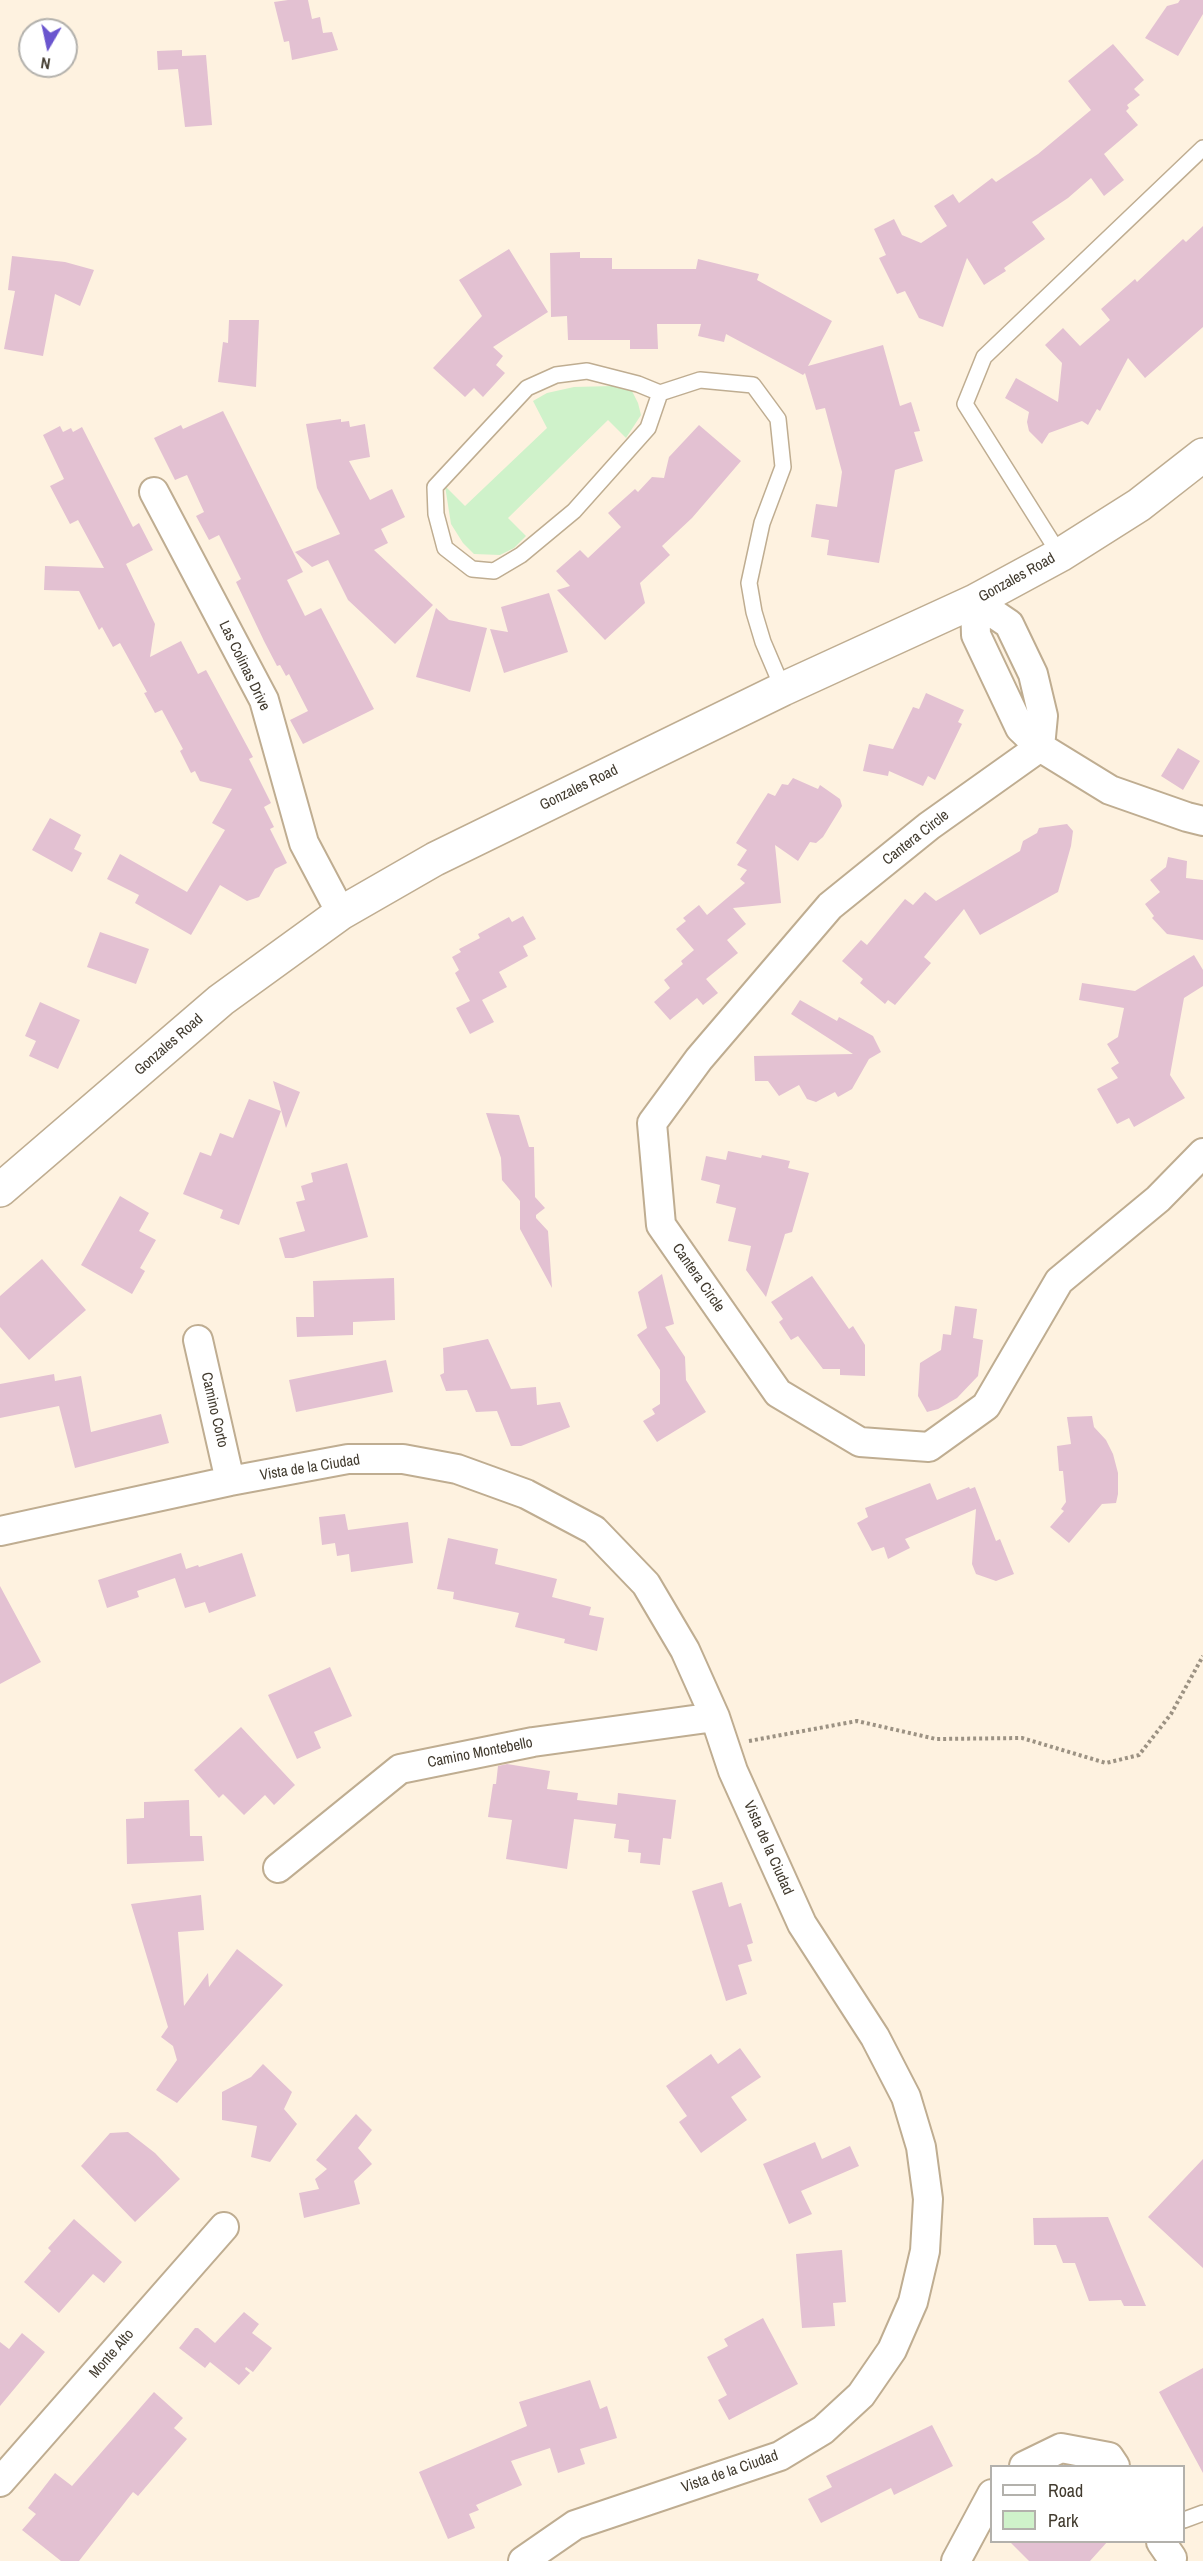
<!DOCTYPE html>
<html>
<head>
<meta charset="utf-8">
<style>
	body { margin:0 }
	#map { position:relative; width:1203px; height:2561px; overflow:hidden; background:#fef2e0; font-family:"Archivo Narrow",sans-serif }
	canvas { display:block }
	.legend { position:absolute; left:990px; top:2465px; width:195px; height:78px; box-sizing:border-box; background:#fff; border:2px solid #b3b1ac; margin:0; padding:8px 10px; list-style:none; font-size:18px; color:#423b2f }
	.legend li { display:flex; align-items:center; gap:12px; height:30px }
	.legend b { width:30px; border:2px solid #b3b1ac }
	.north { position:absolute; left:18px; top:18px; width:60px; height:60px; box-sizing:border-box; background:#fff; border:2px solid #b3b1ac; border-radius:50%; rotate:189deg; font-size:16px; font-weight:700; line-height:24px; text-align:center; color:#423b2f }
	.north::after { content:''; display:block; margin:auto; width:21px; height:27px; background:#6a55ce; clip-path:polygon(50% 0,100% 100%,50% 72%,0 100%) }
</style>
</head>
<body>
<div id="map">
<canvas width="1203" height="2561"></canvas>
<ul class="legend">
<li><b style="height:8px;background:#fff"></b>Road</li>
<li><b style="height:16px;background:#cff2ca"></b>Park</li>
</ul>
<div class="north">N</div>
</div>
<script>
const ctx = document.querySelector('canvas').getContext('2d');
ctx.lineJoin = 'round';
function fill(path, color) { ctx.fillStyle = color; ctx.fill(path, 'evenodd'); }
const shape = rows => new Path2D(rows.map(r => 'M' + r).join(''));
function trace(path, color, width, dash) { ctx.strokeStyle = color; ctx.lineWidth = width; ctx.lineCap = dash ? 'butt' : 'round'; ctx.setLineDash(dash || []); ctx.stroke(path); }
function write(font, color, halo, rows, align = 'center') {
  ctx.font = font + ' "Archivo Narrow",sans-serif'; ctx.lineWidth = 5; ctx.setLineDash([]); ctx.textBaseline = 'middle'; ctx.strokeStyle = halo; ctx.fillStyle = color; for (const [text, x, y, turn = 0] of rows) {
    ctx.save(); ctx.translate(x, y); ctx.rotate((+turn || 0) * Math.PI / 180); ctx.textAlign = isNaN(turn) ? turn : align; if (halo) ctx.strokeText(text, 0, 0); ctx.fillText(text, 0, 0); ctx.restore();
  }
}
fill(shape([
	[612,386,632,391,638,403,641,415,626,438,608,420,508,518,526,536,514,548,500,555,474,554,463,543,451,524,445,486,465,506,547,428,533,401,547,393,574,387]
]), '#cff2ca');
fill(shape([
	[288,0,308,0,312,19,320,17,323,33,332,32,338,50,292,60,289,41,284,42,274,2],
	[1180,0,1203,0,1203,14,1178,56,1145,38,1167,6,1178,3],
	[1113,44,1144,80,1134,89,1140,95,1127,105,1129,108,1126,111,1138,125,1104,154,1124,180,1104,196,1091,178,1068,198,1032,222,1045,239,1004,268,1006,271,984,285,967,258,943,327,919,318,905,291,897,294,879,258,886,255,874,229,894,219,902,235,921,243,947,226,934,206,953,194,959,203,992,178,996,182,1038,154,1091,110,1068,81],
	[182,50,182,56,206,55,212,125,185,127,178,69,158,70,157,51],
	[1203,226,1203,327,1145,378,1128,358,1100,411,1097,409,1088,425,1082,421,1049,433,1042,444,1029,431,1027,422,1029,412,1005,398,1016,378,1058,402,1062,363,1045,345,1063,328,1080,346,1110,320,1101,309,1135,279,1137,282,1183,239,1186,242],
	[509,249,548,312,493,347,503,356,496,365,505,373,483,397,474,388,465,397,433,368,482,316,459,280],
	[580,252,580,258,612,258,612,269,696,269,698,259,759,274,757,280,832,321,808,366,883,345,900,406,911,402,920,431,914,432,923,461,895,470,879,563,827,555,829,540,811,537,816,504,837,507,842,472,825,408,816,410,805,373,803,375,726,334,724,342,698,336,701,324,657,324,658,349,630,349,630,340,568,340,567,316,551,317,550,253],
	[12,256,65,262,94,270,80,306,55,294,43,356,4,349,15,291,8,290],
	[229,320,259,320,256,387,218,382,223,342,228,343],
	[223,411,303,572,287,580,305,616,321,608,374,709,303,744,290,720,308,711,289,674,286,676,280,665,277,666,264,641,236,582,241,579,219,535,209,540,196,516,204,512,187,475,175,480,154,438,181,425,183,429],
	[341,419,341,422,349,421,350,427,365,424,370,457,349,461,370,500,392,489,405,517,381,529,388,543,374,550,433,605,395,644,348,600,328,560,312,567,295,552,340,534,317,488,306,424],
	[699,425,741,461,692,518,662,546,670,555,640,583,645,603,605,640,557,590,570,586,556,571,580,550,588,558,621,527,608,513,635,489,638,492,652,477,664,478,669,457],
	[60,426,63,432,71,428,73,432,82,427,133,527,139,523,153,550,126,564,155,624,150,657,181,641,198,674,206,670,253,757,249,759,271,803,264,807,274,827,270,829,287,863,275,869,259,897,247,901,220,885,191,935,135,903,139,895,107,879,120,854,187,892,225,830,212,823,232,789,200,781,195,771,191,773,180,751,183,749,162,710,155,713,144,693,147,692,120,643,113,647,102,627,99,630,79,591,44,590,45,566,104,568,78,520,70,524,50,486,64,479,43,435],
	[549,593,568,652,504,673,490,629,508,632,501,607],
	[436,608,449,620,487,628,470,692,416,677],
	[926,693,964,710,958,722,962,724,935,780,928,776,923,786,889,771,888,776,863,771,869,744,893,749,913,707,919,709],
	[1178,748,1200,761,1183,790,1161,776],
	[793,778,818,789,820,785,840,799,842,806,823,837,816,843,810,842,798,861,775,845,781,903,733,908,746,924,727,940,738,953,706,979,718,993,703,1005,697,998,670,1020,654,1002,670,988,664,980,683,964,681,961,694,950,676,929,686,921,683,918,699,905,707,915,745,883,740,879,747,870,737,865,747,850,736,843,768,793,775,796,782,784,788,785],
	[50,818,81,835,74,849,82,853,72,872,32,850],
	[1067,824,1073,831,1071,846,1058,892,980,935,964,909,924,957,931,963,895,1005,888,1000,885,1004,860,983,863,979,842,961,861,940,867,945,905,899,913,905,925,892,936,901,1020,851,1023,841,1037,833,1039,828],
	[1168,857,1187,861,1186,878,1203,880,1203,940,1167,934,1152,918,1154,916,1145,904,1160,892,1150,880,1166,867],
	[523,916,536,939,523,946,528,956,499,972,507,987,482,1000,494,1022,470,1034,456,1008,470,1001,455,973,459,970,452,957,461,952,459,949,480,938,478,934,509,917,512,922],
	[100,932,149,949,136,984,87,967],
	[1194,955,1203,970,1203,986,1184,998,1170,1075,1185,1098,1134,1127,1129,1118,1117,1124,1097,1089,1118,1078,1111,1068,1119,1063,1107,1044,1118,1037,1124,1008,1079,1000,1082,983,1135,991],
	[800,1000,837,1021,839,1017,873,1036,881,1052,869,1059,852,1089,838,1097,835,1092,816,1102,807,1099,799,1085,779,1096,768,1081,755,1081,754,1056,853,1054,791,1014],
	[40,1002,80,1020,58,1069,29,1056,36,1041,25,1036],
	[273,1081,300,1092,286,1128],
	[249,1099,281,1111,239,1225,220,1218,223,1210,183,1194,200,1152,211,1156,220,1133,233,1138],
	[486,1113,519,1115,529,1147,534,1147,535,1197,545,1208,536,1215,536,1218,548,1231,552,1288,520,1229,520,1201,502,1180,501,1158],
	[728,1151,761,1158,762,1155,790,1161,788,1168,809,1173,792,1232,785,1234,766,1297,746,1270,751,1246,728,1241,736,1208,716,1203,720,1185,701,1180,706,1156,726,1160],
	[347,1163,368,1237,293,1258,285,1258,279,1238,305,1231,296,1202,305,1200,301,1186,313,1182,311,1173],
	[120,1196,149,1213,139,1231,156,1240,140,1268,145,1271,132,1294,81,1265],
	[42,1259,86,1310,29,1360,0,1327,0,1296],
	[662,1274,674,1324,665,1327,685,1357,686,1380,706,1412,657,1442,643,1421,655,1414,652,1409,660,1404,660,1370,637,1335,647,1328,638,1292],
	[812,1276,849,1329,853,1326,865,1345,865,1376,840,1375,840,1369,823,1369,798,1336,791,1340,779,1322,783,1319,771,1302],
	[394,1278,395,1320,353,1322,353,1335,297,1337,296,1317,314,1317,313,1281],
	[955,1306,977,1309,973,1338,983,1340,978,1376,957,1398,938,1409,927,1412,918,1396,920,1363,941,1350,943,1334,951,1335],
	[488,1339,511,1389,536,1387,537,1405,560,1402,570,1427,521,1446,511,1446,497,1411,476,1412,467,1390,446,1391,440,1375,444,1373,443,1348],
	[386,1360,393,1392,296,1412,289,1380],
	[54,1374,55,1381,81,1376,91,1432,161,1414,169,1443,75,1468,59,1406,0,1418,0,1384],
	[1092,1416,1094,1427,1106,1440,1113,1454,1118,1473,1118,1494,1116,1503,1102,1504,1069,1543,1050,1527,1064,1511,1061,1509,1066,1502,1063,1471,1059,1471,1057,1446,1071,1444,1067,1417],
	[930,1483,937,1500,969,1487,970,1489,975,1487,996,1541,1000,1539,1014,1574,996,1581,976,1574,972,1564,976,1509,905,1539,910,1548,888,1559,884,1547,872,1551,857,1523,868,1517,865,1508],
	[345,1514,348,1530,408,1522,413,1563,351,1572,349,1554,337,1556,335,1543,322,1545,319,1517],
	[448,1538,498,1549,495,1564,557,1579,552,1597,591,1607,589,1615,604,1618,597,1651,564,1643,565,1639,515,1627,519,1613,453,1599,454,1592,437,1589],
	[181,1553,186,1569,198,1565,199,1567,242,1553,256,1596,209,1613,205,1602,185,1608,175,1578,137,1591,139,1597,107,1608,98,1580],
	[0,1586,41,1662,0,1684],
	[330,1667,352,1716,314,1732,321,1748,297,1759,268,1695],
	[241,1727,295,1785,274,1805,265,1795,244,1815,223,1794,219,1798,194,1770],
	[507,1764,550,1771,547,1789,578,1793,577,1800,617,1805,618,1793,676,1800,671,1839,663,1838,660,1865,640,1863,641,1853,628,1852,629,1840,614,1838,616,1824,574,1819,567,1869,506,1859,512,1820,488,1817,493,1784,496,1784,498,1766],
	[189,1800,190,1836,202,1836,204,1861,127,1864,126,1819,144,1818,144,1802],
	[722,1882,729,1907,741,1903,753,1943,747,1945,752,1961,738,1965,747,1994,726,2001,692,1891],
	[201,1895,204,1930,178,1932,184,2006,208,1973,209,1987,237,1949,283,1985,177,2103,156,2090,177,2060,173,2046,161,2037,168,2027,131,1904],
	[740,2048,761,2077,731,2097,747,2120,701,2153,679,2122,687,2116,666,2086,711,2054,718,2064],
	[263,2064,292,2092,284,2109,297,2124,270,2162,251,2157,257,2126,222,2120,222,2092,251,2077],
	[356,2114,372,2130,358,2148,372,2164,354,2181,360,2204,304,2218,299,2193,319,2189,315,2179,327,2169,316,2160],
	[128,2132,155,2153,180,2179,135,2222,81,2166,110,2133],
	[815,2142,822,2159,850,2146,859,2166,801,2191,812,2214,789,2224,763,2164],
	[1203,2159,1203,2268,1148,2217],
	[1108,2217,1126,2260,1146,2306,1124,2306,1121,2300,1089,2301,1075,2263,1063,2263,1056,2245,1034,2245,1033,2218],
	[74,2219,122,2262,104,2283,93,2274,59,2313,24,2282,51,2251,48,2248],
	[842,2250,846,2302,833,2303,835,2326,802,2328,796,2254],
	[244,2312,259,2324,252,2333,272,2348,253,2372,246,2367,245,2369,250,2373,239,2385,210,2362,205,2368,179,2348,195,2328,198,2328,215,2343],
	[763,2318,798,2384,729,2420,718,2400,727,2395,707,2357,728,2346,724,2339],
	[22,2333,45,2352,0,2406,0,2342,9,2349],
	[1203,2368,1203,2473,1159,2392],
	[590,2380,600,2409,607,2406,617,2438,580,2449,585,2464,558,2473,550,2448,511,2461,522,2485,476,2505,479,2510,469,2514,475,2528,448,2539,419,2472,527,2426,519,2402],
	[154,2392,183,2418,174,2428,187,2439,138,2496,133,2492,79,2561,61,2561,22,2530,36,2514,28,2508,55,2473,72,2486],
	[932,2425,953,2466,894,2495,891,2488,821,2523,808,2499,832,2487,826,2476],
	[1009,2541,1108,2541,1090,2561,1029,2561]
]), '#e3c1d2');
const service = shape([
	[660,393,648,428,574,511,521,555,494,571,472,569,445,548,436,514,435,487,527,388,556,375,587,371,638,384,660,393,700,380,753,385,778,419,783,467,762,523,749,583,754,612,763,642,783,689],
	[1060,555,965,404,984,357,1203,148],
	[1184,2520,1203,2513]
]);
const minor = shape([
	[154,492,264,700,304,843,341,913],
	[975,601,1009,624,1033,674,1043,716,1040,747],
	[975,601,976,635,1020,728,1040,747],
	[1203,821,1187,817,1110,790,1040,747,929,826,830,906,699,1059,652,1123,661,1225,778,1393,860,1442,929,1447,986,1406,1059,1281,1158,1199,1203,1153],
	[198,1340,230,1481],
	[0,1531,230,1481,348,1459,403,1459,457,1469,526,1494,594,1530,646,1584,685,1650,715,1717,733,1771,802,1924,875,2037,906,2097,921,2147,928,2199,925,2251,913,2302,892,2350,861,2395,823,2430,780,2456,575,2525,523,2561],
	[278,1868,400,1769,533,1742,715,1717],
	[1024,2466,1061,2448,1109,2457,1115,2466],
	[0,2482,224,2227],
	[1161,2542,1172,2558,1171,2561],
	[956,2561,992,2494]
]);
const tertiary = shape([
	[0,1190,221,1000,341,913,435,859,783,689,975,601,1060,555,1139,505,1203,455]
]);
trace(service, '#bfad91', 18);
trace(minor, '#bfad91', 32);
trace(tertiary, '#bfad91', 36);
trace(shape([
	[749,1741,857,1721,936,1739,1022,1738,1106,1763,1139,1755,1171,1714,1203,1656]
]), '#9c9283', 4, [3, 3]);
trace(service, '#fff', 15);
trace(minor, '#fff', 28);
trace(tertiary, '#fff', 33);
write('15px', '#423b2f', '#fff', [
	["Gonzales Road",1017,578,-29],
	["Las Colinas Drive",244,666,64],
	["Gonzales Road",579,788,-26],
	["Cantera Circle",916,838,-38],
	["Gonzales Road",169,1045,-41],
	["Cantera Circle",698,1278,55],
	["Camino Corto",214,1410,77],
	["Vista de la Ciudad",310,1468,-9],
	["Camino Montebello",480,1753,-11],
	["Vista de la Ciudad",768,1848,66],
	["Monte Alto",112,2354,-49],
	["Vista de la Ciudad",730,2472,-19]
]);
</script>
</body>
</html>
